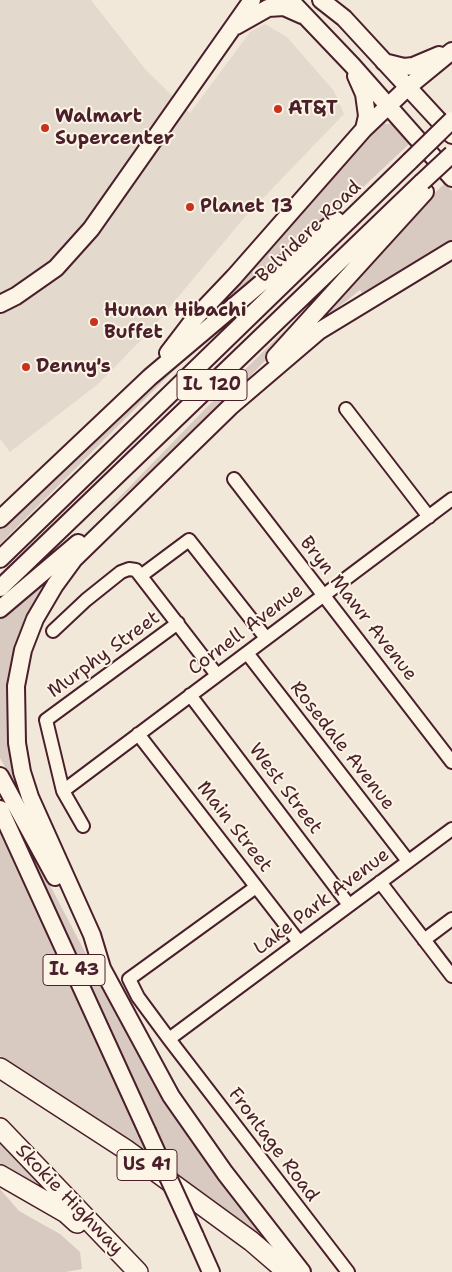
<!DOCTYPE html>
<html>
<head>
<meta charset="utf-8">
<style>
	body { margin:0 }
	canvas { display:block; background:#f1e8da }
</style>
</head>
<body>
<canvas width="452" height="1272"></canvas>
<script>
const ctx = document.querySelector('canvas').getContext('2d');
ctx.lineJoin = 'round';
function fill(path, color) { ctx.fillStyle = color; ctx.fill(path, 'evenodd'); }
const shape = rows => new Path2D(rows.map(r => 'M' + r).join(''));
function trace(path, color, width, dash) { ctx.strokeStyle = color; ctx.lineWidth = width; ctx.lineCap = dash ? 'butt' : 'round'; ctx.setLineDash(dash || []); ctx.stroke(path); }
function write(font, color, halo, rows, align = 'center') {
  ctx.font = font + ' "Shantell Sans",sans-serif'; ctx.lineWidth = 4; ctx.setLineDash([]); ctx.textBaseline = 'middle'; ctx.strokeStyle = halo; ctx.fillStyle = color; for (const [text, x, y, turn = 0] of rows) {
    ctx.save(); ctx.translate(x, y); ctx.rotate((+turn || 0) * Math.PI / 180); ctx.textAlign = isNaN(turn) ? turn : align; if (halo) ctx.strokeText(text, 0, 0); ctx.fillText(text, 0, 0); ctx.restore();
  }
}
fill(shape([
	[0,0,91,0,145,69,190,113,250,32,265,24,287,37,334,91,344,114,244,218,148,333,98,384,10,452,0,439]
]), '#e4d9cd');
fill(shape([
	[380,118,385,124,391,124,409,144,357,193,190,336],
	[445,183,452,191,452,241,362,293,360,290,327,316,325,314,410,217],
	[355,261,318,306,230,397,175,450,105,512,208,406],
	[185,357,186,358,0,544,0,528,49,480,84,451,88,444,117,417],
	[66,559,19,658,22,797,0,758,0,619],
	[0,828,156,1136,36,866,39,865,41,868,131,1040,270,1243,0,1056],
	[0,1135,71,1208,0,1168],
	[0,1189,19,1211,60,1234,80,1252,82,1269,66,1272,0,1272]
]), '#d8cac0');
const minor = shape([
	[346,409,429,517],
	[234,479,452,762],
	[142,575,189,540,266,638],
	[53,631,86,600,121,572,129,569,136,570,217,675],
	[247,653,408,861],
	[190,695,349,905],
	[138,734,299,942],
	[63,791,452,499],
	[83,826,63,791,46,720,178,623],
	[380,882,452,976],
	[256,887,129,979,138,997,169,1039,348,1272],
	[424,940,452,919],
	[169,1039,452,829]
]);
const major = shape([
	[290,0,352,65,452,178],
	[321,0,344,18,452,135],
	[236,26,268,8,284,7,302,15],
	[384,62,404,67,413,66,439,55],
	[356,76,364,94,367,116,364,129],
	[0,304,16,296,56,268,91,229,252,0],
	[168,353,194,319,234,277,364,129,408,87,452,51],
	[275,357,425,192],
	[0,519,150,377,336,220],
	[0,559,410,161],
	[0,588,422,182],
	[0,609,78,543],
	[0,776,55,877],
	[0,809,147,1131],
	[97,959,171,1096,225,1173,302,1272],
	[102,968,92,935,30,797,22,772,17,743,16,686,23,650,35,619,55,585,74,559,230,407,319,331,452,250],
	[195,1236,211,1272]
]);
const highway = shape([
	[0,1068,125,1149,251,1241,287,1272],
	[0,1128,138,1272],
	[0,1175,66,1213,77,1223]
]);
trace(minor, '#4a1f2b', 16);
trace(major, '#4a1f2b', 20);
trace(highway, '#4a1f2b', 22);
trace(minor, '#fcf5e5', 12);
trace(major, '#fcf5e5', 16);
trace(highway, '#fcf5e5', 19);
const majorBridge = shape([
	[410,161,452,120],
	[422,182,452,154],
	[147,1131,195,1236]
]);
trace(majorBridge, '#4a1f2b', 20, []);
trace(majorBridge, '#fcf5e5', 16);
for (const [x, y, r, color] of [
	[278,109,5,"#c8321e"],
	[45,128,5,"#c8321e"],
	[190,207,5,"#c8321e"],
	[94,322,5,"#c8321e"],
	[26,367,5,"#c8321e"]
]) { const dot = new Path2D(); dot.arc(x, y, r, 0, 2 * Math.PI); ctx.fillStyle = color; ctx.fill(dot); trace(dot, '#fcf5e5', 2); }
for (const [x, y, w] of [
	[212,385,70],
	[74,970,62],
	[147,1165,60]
]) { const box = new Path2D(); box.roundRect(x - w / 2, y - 15.5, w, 31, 4); ctx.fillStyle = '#fcf5e5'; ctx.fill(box); trace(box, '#4a1f2b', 1); }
write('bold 18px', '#4a1f2b', null, [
	["IL 120",212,385],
	["IL 43",74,970],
	["US 41",147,1165]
]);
write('bold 19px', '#4a1f2b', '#fcf5e5', [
	["AT&T",288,109],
	["Walmart",55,117],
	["Supercenter",55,139],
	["Planet 13",200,207],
	["Hunan Hibachi",104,311],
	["Buffet",104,333],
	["Denny's",36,367]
], 'left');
write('19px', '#4a1f2b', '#fcf5e5', [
	["Belvidere Road",309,232,-44],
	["Bryn Mawr Avenue",358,609,52],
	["Cornell Avenue",246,630,-37],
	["Murphy Street",104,655,-36],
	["Rosedale Avenue",342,746,52],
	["West Street",285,789,53],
	["Main Street",234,827,52],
	["Lake Park Avenue",322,902,-37],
	["Frontage Road",273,1145,53],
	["Skokie Highway",69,1200,46]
]);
</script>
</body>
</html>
